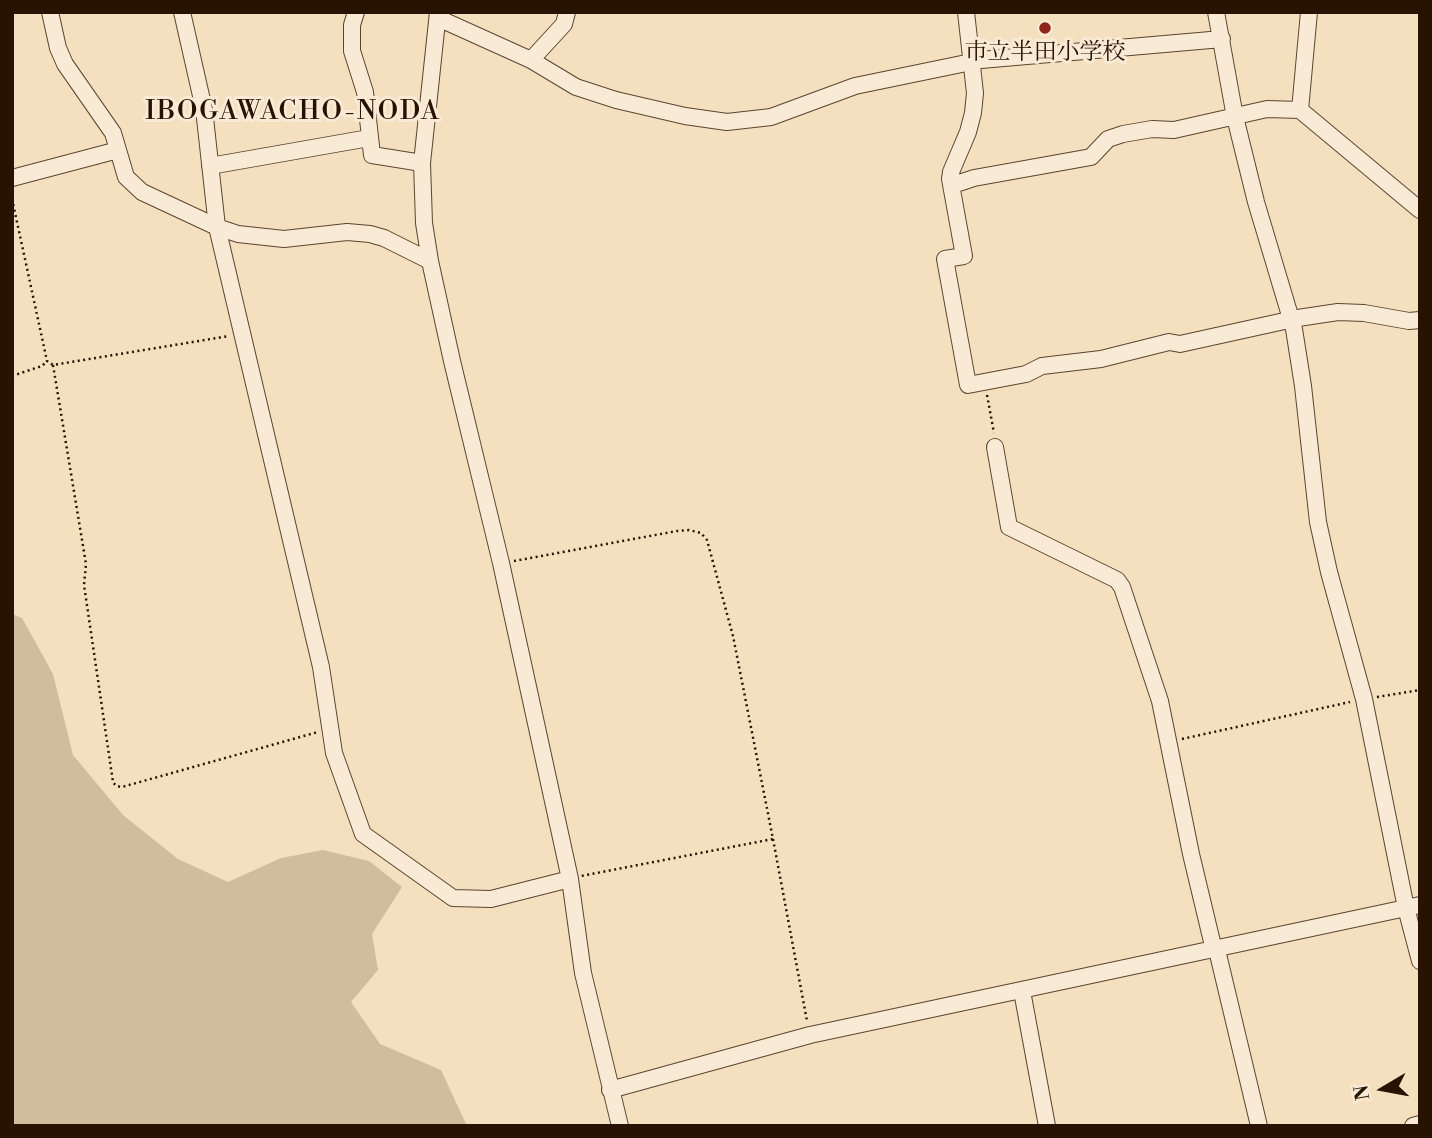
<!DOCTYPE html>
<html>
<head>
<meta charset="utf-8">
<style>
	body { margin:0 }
	#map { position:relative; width:1432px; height:1138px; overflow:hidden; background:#f4dfbe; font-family:"Libre Bodoni",serif }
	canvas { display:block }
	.frame { position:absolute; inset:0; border:14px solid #281201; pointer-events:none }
	.north { position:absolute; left:1348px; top:1054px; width:70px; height:70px; -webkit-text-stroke:5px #f8ead5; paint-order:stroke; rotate:260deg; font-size:19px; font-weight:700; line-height:28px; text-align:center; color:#281201 }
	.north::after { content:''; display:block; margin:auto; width:24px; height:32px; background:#281201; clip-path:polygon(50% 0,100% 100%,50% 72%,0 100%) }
</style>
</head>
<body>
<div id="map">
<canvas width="1432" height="1138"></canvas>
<div class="frame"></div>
<div class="north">N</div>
</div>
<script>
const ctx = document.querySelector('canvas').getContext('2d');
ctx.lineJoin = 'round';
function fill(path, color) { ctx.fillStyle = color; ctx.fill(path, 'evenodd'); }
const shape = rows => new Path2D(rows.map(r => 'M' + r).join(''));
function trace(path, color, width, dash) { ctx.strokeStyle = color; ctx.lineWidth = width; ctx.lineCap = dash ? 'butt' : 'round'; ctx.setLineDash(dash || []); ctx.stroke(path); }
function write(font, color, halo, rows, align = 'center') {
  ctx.font = font + ' "Libre Bodoni","Noto Serif JP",serif'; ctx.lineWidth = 6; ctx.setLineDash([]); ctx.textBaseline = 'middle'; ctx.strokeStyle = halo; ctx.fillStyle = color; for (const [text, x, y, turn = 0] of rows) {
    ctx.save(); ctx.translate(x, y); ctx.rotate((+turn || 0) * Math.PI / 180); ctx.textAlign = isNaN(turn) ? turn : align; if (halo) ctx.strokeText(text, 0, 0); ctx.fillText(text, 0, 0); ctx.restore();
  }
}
fill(shape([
	[12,614,22,618,53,674,73,755,123,815,178,859,228,882,281,858,323,850,369,861,402,887,372,934,378,970,351,1002,380,1044,441,1070,467,1126,12,1126]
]), '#d1bc9e');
const minor = shape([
	[50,12,58,48,65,64,113,133,126,177,142,192,217,227,238,234,284,239,347,232,370,234,384,238,430,261],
	[182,12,204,109,217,227,321,667,334,753,363,834,453,898,491,899,570,879],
	[356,12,352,25,352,51,365,92,372,155,422,163],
	[438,12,422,163,424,223,430,261,452,361,501,563,570,879,583,973,620,1126],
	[966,12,975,93,973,113,968,132,951,172,950,179,964,256,945,259,968,385,1026,374,1042,366,1101,359,1169,342,1180,344,1298,318,1338,312,1364,313,1409,321,1420,320],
	[1216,12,1235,117,1256,202,1294,329,1303,386,1318,522,1329,572,1364,699,1406,908,1420,961],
	[438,18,531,60,576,87,616,100,685,116,727,122,771,117,855,86,981,60,1222,39],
	[531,60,564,24,567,12],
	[1300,110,1309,12],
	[210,166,369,138],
	[12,178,118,150],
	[950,179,959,183,974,178,1091,157,1108,139,1123,134,1152,129,1174,130,1267,109,1300,110,1420,210],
	[995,447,1009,527,1117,580,1122,587,1160,701,1191,854,1213,946,1217,950,1259,1126],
	[1022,991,1047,1126],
	[610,1090,810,1035,1420,905],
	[1413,1126,1420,1124]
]);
trace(minor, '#5b4530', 18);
trace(shape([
	[12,199,47,361,53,365,229,336],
	[53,365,86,564,84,585,113,782,116,786,122,787,318,732],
	[12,376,42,366,47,361],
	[987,395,994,433],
	[514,561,677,531,689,530,701,533,707,540,733,636,773,839,581,876],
	[1377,697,1420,690],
	[1182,739,1350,702],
	[773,839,807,1021]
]), '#281201', 2.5, [2, 3.5]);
trace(minor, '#f8ead5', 16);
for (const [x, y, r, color] of [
	[1045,28,7,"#8f2418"]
]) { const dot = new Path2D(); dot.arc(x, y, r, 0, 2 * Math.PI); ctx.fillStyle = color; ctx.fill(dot); trace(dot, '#f8ead5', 2.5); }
write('23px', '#281201', '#f8ead5', [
	["市立半田小学校",1045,53]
]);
ctx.letterSpacing = '2px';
write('26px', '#281201', '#f8ead5', [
	["IBOGAWACHO-NODA",293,113]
]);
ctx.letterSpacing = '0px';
</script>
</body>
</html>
